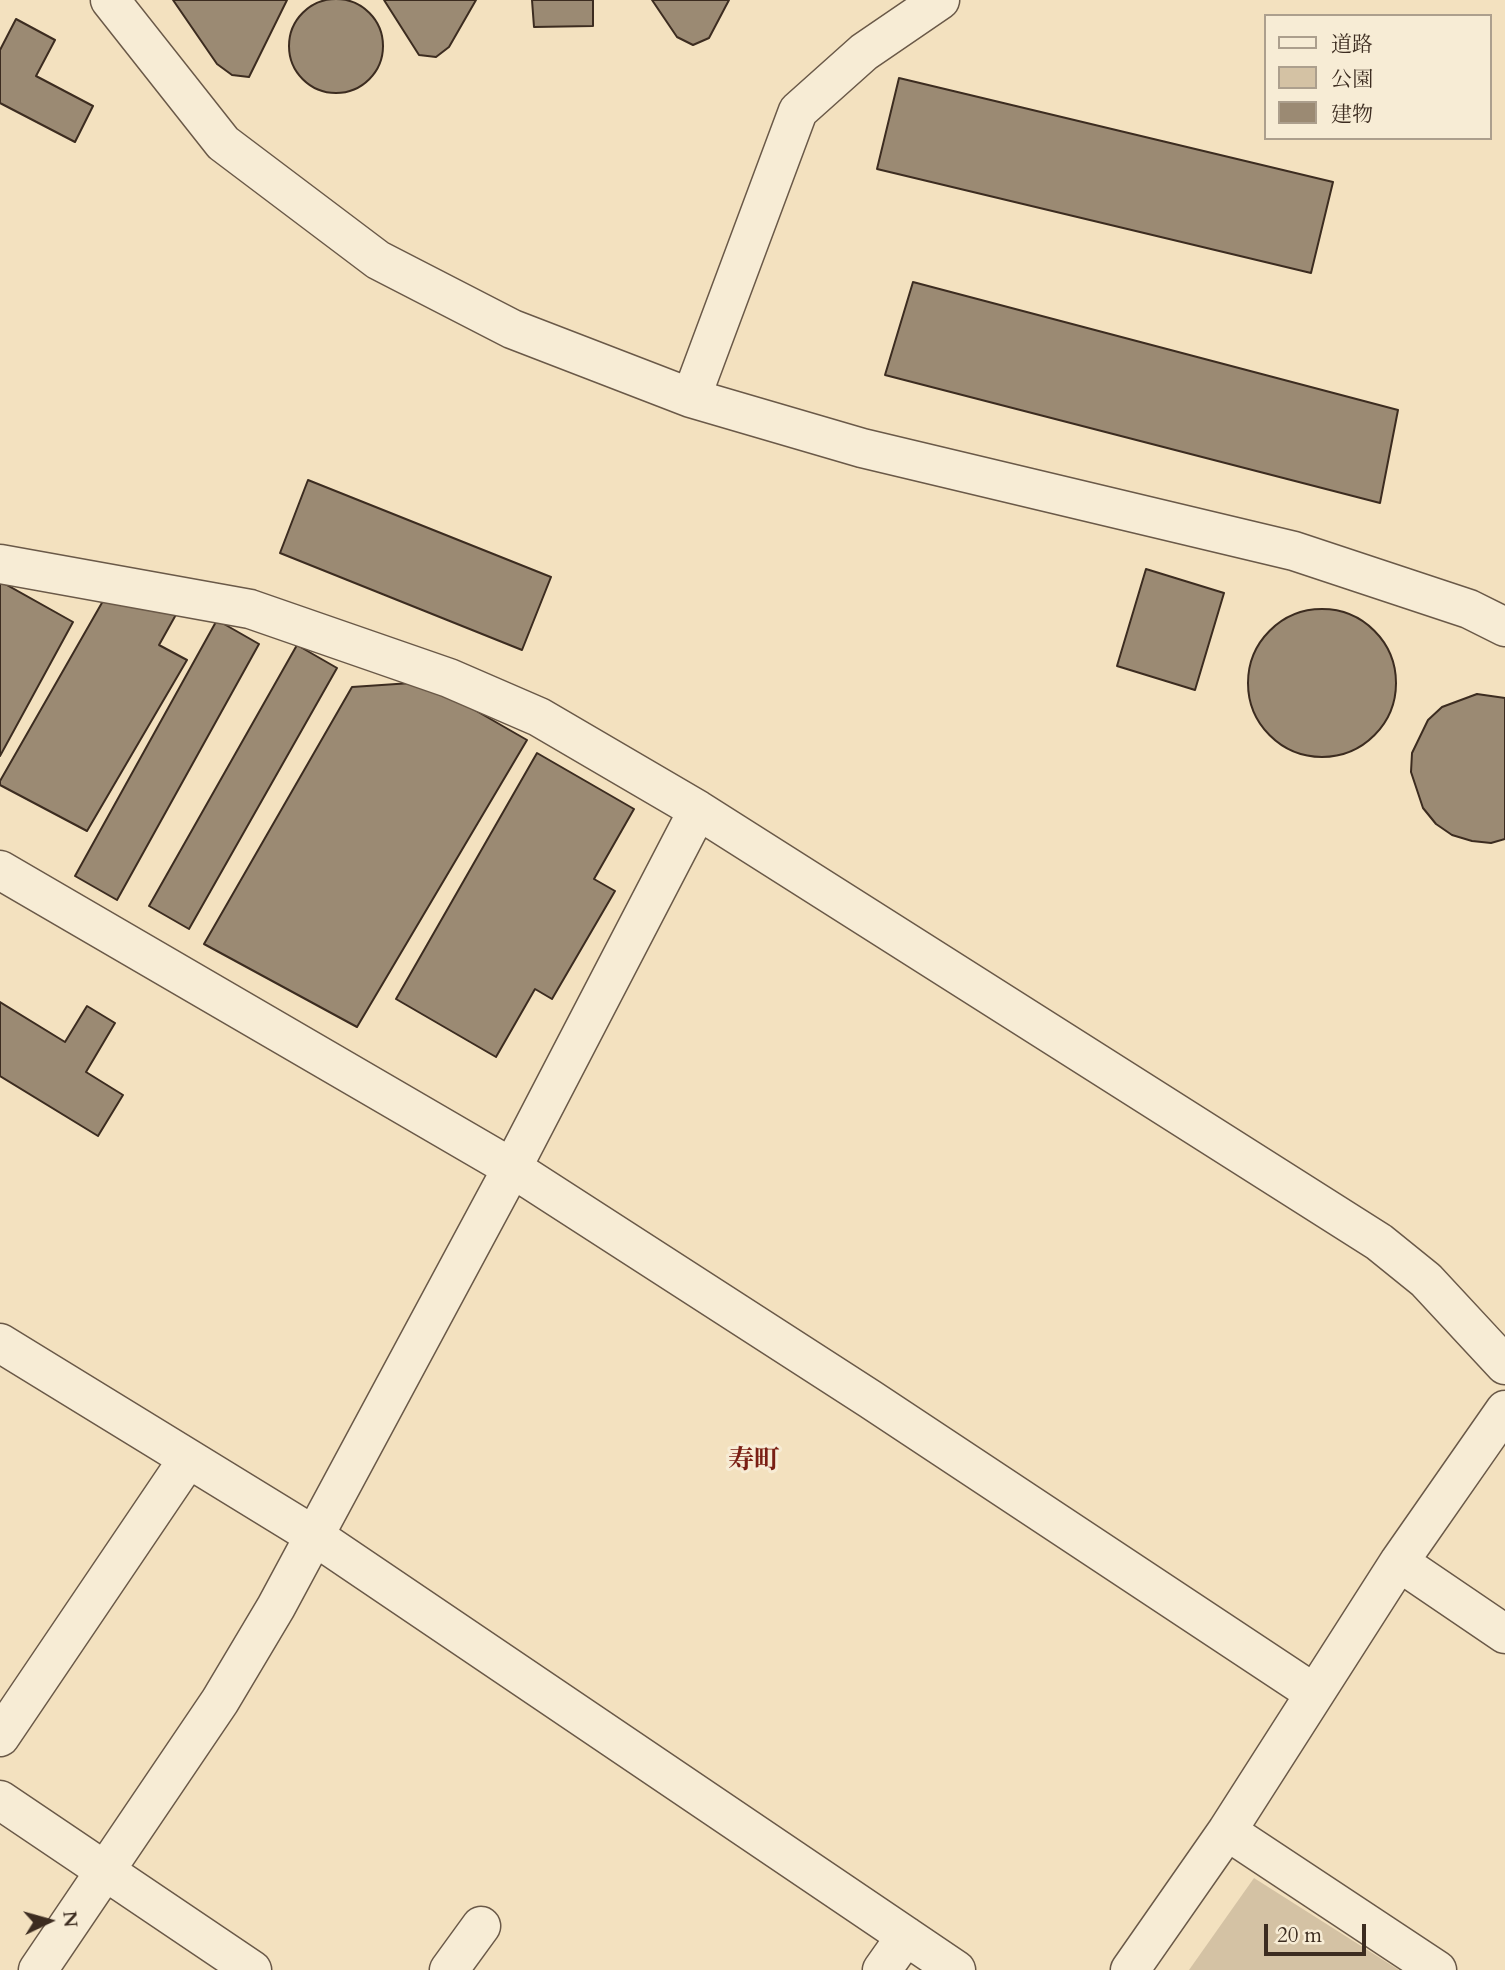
<!DOCTYPE html>
<html>
<head>
<meta charset="utf-8">
<style>
	body { margin:0 }
	#map { position:relative; width:1505px; height:1970px; overflow:hidden; background:#f3e1bf; font-family:Cardo,"Noto Serif JP",serif }
	canvas { display:block }
	.legend { position:absolute; left:1264px; top:14px; width:228px; height:126px; box-sizing:border-box; background:#f7ecd5; border:2px solid #ac9f8d; margin:0; padding:9px 12px; list-style:none; font-size:21px; color:#3c2c20 }
	.legend li { display:flex; align-items:center; gap:14px; height:35px }
	.legend b { width:35px; border:2px solid #ac9f8d }
	.north { position:absolute; left:14px; top:1886px; width:70px; height:70px; -webkit-text-stroke:5px #f7ecd5; paint-order:stroke; rotate:85deg; font-size:19px; font-weight:700; line-height:28px; text-align:center; color:#3c2c20 }
	.north::after { content:''; display:block; margin:auto; width:24px; height:32px; background:#3c2c20; clip-path:polygon(50% 0,100% 100%,50% 72%,0 100%) }
	.scale { position:absolute; left:1264px; top:1924px; width:102px; height:32px; box-sizing:border-box; border:4px solid #3c2c20; border-top:0; padding-left:9px; font-size:21px; line-height:24px; white-space:nowrap; color:#3c2c20; -webkit-text-stroke:5px #f7ecd5; paint-order:stroke }
</style>
</head>
<body>
<div id="map">
<canvas width="1505" height="1970"></canvas>
<ul class="legend">
<li><b style="height:9px;background:#f7ecd5"></b>道路</li>
<li><b style="height:19px;background:#d4c2a4"></b>公園</li>
<li><b style="height:19px;background:#9b8a73"></b>建物</li>
</ul>
<div class="north">N</div>
<div class="scale">20 m</div>
</div>
<script>
const ctx = document.querySelector('canvas').getContext('2d');
ctx.lineJoin = 'round';
function fill(path, color) { ctx.fillStyle = color; ctx.fill(path, 'evenodd'); }
const shape = rows => new Path2D(rows.map(r => 'M' + r).join(''));
function trace(path, color, width, dash) { ctx.strokeStyle = color; ctx.lineWidth = width; ctx.lineCap = dash ? 'butt' : 'round'; ctx.setLineDash(dash || []); ctx.stroke(path); }
function write(font, color, halo, rows, align = 'center') {
  ctx.font = font + ' Cardo,"Noto Serif JP",serif'; ctx.lineWidth = 6; ctx.setLineDash([]); ctx.textBaseline = 'middle'; ctx.strokeStyle = halo; ctx.fillStyle = color; for (const [text, x, y, turn = 0] of rows) {
    ctx.save(); ctx.translate(x, y); ctx.rotate((+turn || 0) * Math.PI / 180); ctx.textAlign = isNaN(turn) ? turn : align; if (halo) ctx.strokeText(text, 0, 0); ctx.fillText(text, 0, 0); ctx.restore();
  }
}
fill(shape([
	[1254,1878,1399,1970,1189,1970]
]), '#d4c2a4');
const building = shape([
	'289 46a47 47 0 1 1 94 0a47 47 0 1 1-94 0Z',
	[173,0,287,0,249,77,232,75,217,64,173,0],
	[384,0,476,0,449,47,436,57,419,55,384,0],
	[532,0,593,0,593,26,534,27,532,0],
	[652,0,729,0,709,38,693,45,677,37,652,0],
	[16,19,55,40,36,76,93,106,75,142,0,103,0,50,16,19],
	[899,78,1333,182,1311,273,877,169,899,78],
	[913,282,1398,410,1380,503,885,375,913,282],
	[308,480,551,577,522,650,280,553,308,480],
	[1146,569,1224,593,1195,690,1117,666,1146,569],
	[0,581,73,622,0,756,0,581],
	[107,594,178,611,159,645,187,660,87,831,0,785,0,781,107,594],
	'1248 683a74 74 0 1 1 148 0a74 74 0 1 1-148 0Z',
	[217,620,259,644,117,900,75,876,217,620],
	[297,645,337,668,189,929,149,906,297,645],
	[426,682,527,740,357,1027,204,944,352,687,426,682],
	[1477,694,1505,698,1505,839,1491,843,1472,841,1452,835,1436,824,1423,808,1411,772,1412,753,1428,720,1442,707,1477,694],
	[537,753,634,809,594,879,615,891,552,999,535,989,496,1057,396,999,537,753],
	[0,1002,65,1042,87,1006,115,1023,86,1072,123,1095,98,1136,0,1076,0,1002]
]);
fill(building, '#9b8a73');
trace(building, '#3c2c20', 2);
const minor = shape([
	[110,0,223,143,378,260,512,329,691,398,862,448,1294,551,1469,609,1505,627],
	[691,398,798,111,864,52,940,0],
	[0,564,250,609,449,678,539,717,698,810,1379,1242,1426,1280,1505,1365],
	[0,870,512,1168,870,1399,1314,1693],
	[0,1343,313,1535,956,1970],
	[1399,1562,1505,1634],
	[0,1737,188,1459],
	[0,1800,252,1970],
	[1227,1831,1437,1970],
	[38,1970,220,1701,276,1607,512,1168,698,810],
	[449,1970,481,1926],
	[882,1970,906,1936],
	[1130,1970,1227,1831,1399,1562,1505,1410]
]);
trace(minor, '#6a5948', 41);
trace(minor, '#f7ecd5', 38);
write('bold 26px', '#7a1f14', '#f7ecd5', [
	["寿町",754,1462]
]);
</script>
</body>
</html>
